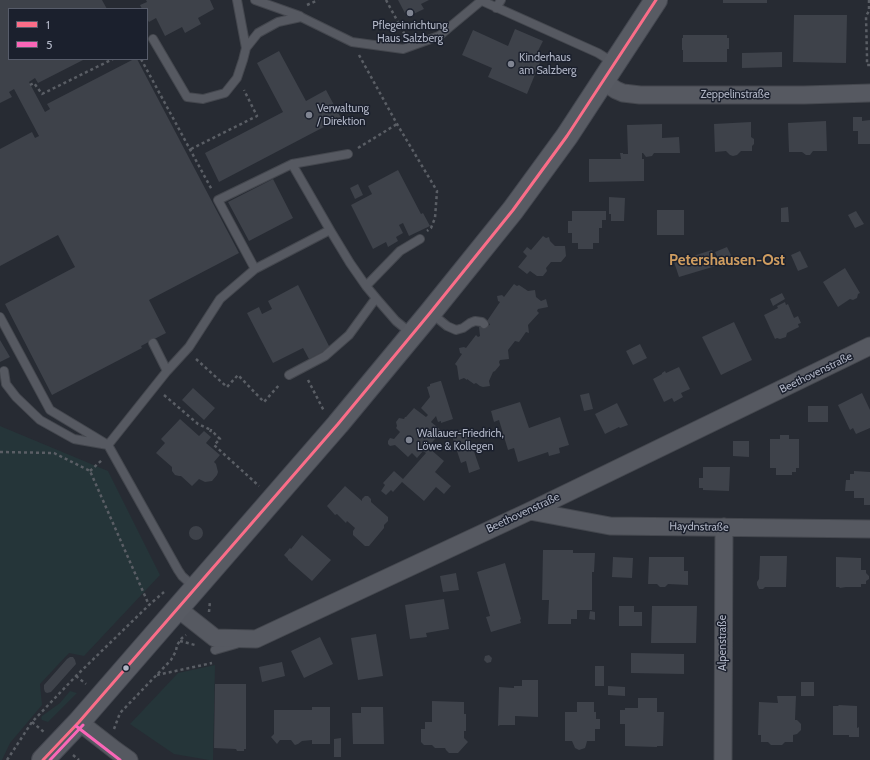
<!DOCTYPE html>
<html>
<head>
<meta charset="utf-8">
<style>
	body { margin:0 }
	#map { position:relative; width:870px; height:760px; overflow:hidden; background:#272b33; font-family:Cabin,sans-serif }
	canvas { display:block }
	.legend { position:absolute; left:8px; top:8px; width:140px; height:52px; box-sizing:border-box; background:#1b202d; border:1px solid #575c6a; margin:0; padding:5px 7px; list-style:none; font-size:12px; color:#b0b5c5 }
	.legend li { display:flex; align-items:center; gap:8px; height:20px }
	.legend b { width:20px; border:1px solid #575c6a }
</style>
</head>
<body>
<div id="map">
<canvas width="870" height="760"></canvas>
<ul class="legend">
<li><b style="height:5px;background:#fb6d88"></b>1</li>
<li><b style="height:5px;background:#fa66b7"></b>5</li>
</ul>
</div>
<script>
const ctx = document.querySelector('canvas').getContext('2d');
ctx.lineJoin = 'round';
function fill(path, color) { ctx.fillStyle = color; ctx.fill(path, 'evenodd'); }
const shape = rows => new Path2D(rows.map(r => 'M' + r).join(''));
function trace(path, color, width, dash) { ctx.strokeStyle = color; ctx.lineWidth = width; ctx.lineCap = dash ? 'butt' : 'round'; ctx.setLineDash(dash || []); ctx.stroke(path); }
function write(font, color, halo, rows, align = 'center') {
  ctx.font = font + ' Cabin,sans-serif'; ctx.lineWidth = 3; ctx.setLineDash([]); ctx.textBaseline = 'middle'; ctx.strokeStyle = halo; ctx.fillStyle = color; for (const [text, x, y, turn = 0] of rows) {
    ctx.save(); ctx.translate(x, y); ctx.rotate((+turn || 0) * Math.PI / 180); ctx.textAlign = isNaN(turn) ? turn : align; if (halo) ctx.strokeText(text, 0, 0); ctx.fillText(text, 0, 0); ctx.restore();
  }
}
fill(shape([
	[0,426,108,471,160,575,84,656,69,653,40,684,42,705,10,743,2,760,0,760],
	[215,665,213,760,209,760,174,754,130,724,178,673],
	[70,691,77,693,48,722,42,720,41,718,42,716,60,703]
]), '#253539');
fill(shape([
	[0,0,102,0,107,9,9,9,9,59,85,59,38,83,35,78,29,82,45,112,50,109,47,104,134,59,137,59,239,253,149,300,166,333,141,346,142,348,52,395,5,304,75,267,58,235,0,266,0,149,32,132,35,138,39,136,14,89,9,92,12,97,0,103],
	[146,0,210,0,214,9,198,18,201,24,185,33,182,27,165,36,156,18,149,22,147,19,147,9,142,9,140,5,147,2],
	[398,0,429,0,421,4,424,9,407,17],
	[723,0,767,0,767,3,723,3],
	[794,15,847,15,846,63,793,62],
	[515,29,543,41,535,57,541,60,527,94,488,77,492,68,462,55,473,30,508,46],
	[683,35,727,35,727,38,729,38,729,49,727,49,727,62,683,62,683,50,682,50,682,38,683,38],
	[279,51,306,101,326,90,341,118,219,182,205,153,283,112,257,63],
	[782,52,782,67,742,68,742,53],
	[853,117,862,117,862,121,870,120,870,144,858,144,858,131,853,131],
	[826,121,827,151,813,151,810,155,806,155,802,152,789,152,788,123],
	[751,122,751,137,754,139,754,144,752,146,752,151,741,151,737,155,733,156,730,155,726,151,715,152,714,124],
	[662,124,662,138,679,137,680,153,654,153,652,156,646,157,643,153,642,153,642,159,644,159,644,181,589,182,589,159,621,159,620,153,623,153,623,154,628,154,627,125],
	[398,170,421,214,423,213,430,226,409,236,403,223,399,225,403,233,396,237,398,241,388,247,386,242,373,249,351,205,372,194,368,186],
	[273,179,293,218,249,241,228,202],
	[358,184,363,195,355,199,350,188],
	[609,197,625,198,624,221,611,221,611,214,609,214],
	[788,207,789,222,781,222,781,208],
	[657,210,684,210,684,235,657,235],
	[572,211,606,211,606,220,602,220,602,228,599,228,599,243,593,243,593,249,578,249,578,243,572,243,572,233,568,233,568,221,572,221],
	[856,211,864,224,855,228,848,215],
	[543,236,546,238,549,237,550,241,555,246,565,246,566,256,561,262,551,262,546,268,547,271,543,276,537,276,530,271,527,274,518,267,527,256,523,252,527,247,531,250],
	[727,247,734,261,722,267,715,252],
	[712,250,719,265,679,277,674,262],
	[800,251,808,267,798,271,791,255],
	[845,268,860,293,858,294,857,298,853,300,850,299,838,307,823,282],
	[514,284,517,286,519,285,528,291,535,290,536,297,541,301,546,299,548,307,538,309,537,311,539,313,528,325,529,333,526,332,519,342,515,341,508,350,509,359,500,360,499,362,500,365,495,371,493,372,489,381,490,386,483,387,480,386,476,383,474,384,467,379,467,380,464,378,459,380,457,366,455,364,462,354,460,353,459,348,464,347,466,348,476,335,478,337,480,336,479,327,490,325,489,323,487,321,500,302,498,301,497,296,502,295,504,297],
	[298,285,330,348,309,359,303,348,273,363,247,313,259,307,262,314,272,309,268,301],
	[782,293,785,299,773,306,770,299],
	[785,302,786,305,788,304,794,318,798,316,801,323,798,324,799,327,787,333,786,337,780,339,777,338,775,339,764,315,778,308,777,306],
	[734,322,752,360,721,375,702,337],
	[0,340,10,357,0,362],
	[640,344,647,358,633,365,626,351],
	[679,367,690,389,681,393,683,397,674,402,672,398,664,402,653,379,662,374,662,373,665,371,666,373],
	[440,381,441,381,453,419,441,423,441,421,438,422,436,416,431,422,442,431,427,448,429,450,430,449,444,461,435,472,451,486,444,494,436,487,424,501,402,482,393,492,391,490,386,495,381,491,385,485,383,483,394,471,403,479,426,453,423,451,417,458,412,453,408,457,395,445,390,446,388,444,388,441,390,438,394,439,400,432,396,428,397,426,396,422,399,418,404,419,405,417,406,417,414,408,426,417,428,415,421,408,430,397,427,387,430,386,430,384],
	[193,388,215,408,204,420,182,400],
	[589,393,593,409,584,411,580,395],
	[862,393,870,410,870,428,856,434,853,428,850,430,838,405],
	[520,402,529,428,560,417,569,445,559,448,560,453,549,456,548,452,518,462,514,448,508,450,499,420,494,422,491,411],
	[617,403,628,425,620,428,619,427,605,434,595,414],
	[808,406,828,406,828,422,808,422],
	[180,419,199,436,204,431,211,437,206,443,220,455,214,462,216,464,218,472,217,475,212,481,205,482,199,479,192,486,181,476,179,476,175,475,172,471,172,467,156,453,165,443,161,439],
	[466,428,480,469,469,473,466,461,461,463,452,436,457,435,456,431],
	[780,435,789,435,789,439,799,439,799,468,796,468,796,472,792,472,792,475,776,475,776,468,770,468,770,439,780,439],
	[733,441,749,441,749,457,733,456],
	[703,467,730,467,729,491,703,490,703,488,699,488,699,478,703,478],
	[854,471,870,472,870,505,864,505,864,498,854,498,854,491,845,491,846,480,850,480,850,474,854,474],
	[345,486,362,501,362,499,365,496,368,496,371,499,371,502,388,517,388,521,384,525,384,528,369,546,365,546,353,535,353,531,355,528,347,521,346,523,337,514,335,515,327,506],
	'189 533a7 7 0 1 1 14 0a7 7 0 1 1-14 0Z',
	[302,535,331,560,312,581,288,560,288,559,284,555,290,548,291,549],
	[543,550,573,550,573,553,595,553,594,572,592,572,592,610,577,610,577,619,571,619,571,624,548,624,549,600,542,600],
	[760,556,787,556,786,587,765,587,763,589,759,589,757,585,757,582,759,579],
	[613,557,633,558,632,578,612,577],
	[649,557,684,557,684,571,688,571,688,585,668,584,665,587,660,587,657,584,648,584],
	[836,557,861,558,861,570,866,570,866,573,869,576,869,579,866,581,866,584,861,584,861,587,846,587,840,588,839,587,836,587],
	[505,563,521,619,520,620,521,623,491,632,486,617,490,616,477,572],
	[456,573,459,590,443,592,440,576],
	[444,599,449,629,426,633,427,637,410,639,405,605],
	[619,606,634,606,634,612,642,612,642,626,619,626],
	[652,606,697,606,696,643,651,643],
	[590,611,595,612,595,620,589,619],
	[376,634,383,676,358,680,351,638],
	[320,637,333,664,304,678,291,651],
	[631,653,684,654,684,674,631,673],
	[489,655,492,658,491,662,487,663,484,660,485,656],
	[70,657,73,657,75,660,76,664,51,692,47,693,45,692,44,689,44,685,67,659],
	[282,662,285,676,262,682,259,667],
	[595,666,604,666,604,686,595,686],
	[522,680,538,680,538,717,515,716,515,725,500,725,498,726,499,687,514,688,514,686,522,686],
	[801,682,814,682,814,696,801,696],
	[215,684,246,684,246,749,244,749,244,751,237,751,236,749,214,748],
	[608,686,625,687,625,696,608,695],
	[777,696,796,696,795,720,797,720,801,724,801,730,797,734,793,735,793,742,785,742,782,745,771,745,768,742,761,742,761,735,758,735,759,702,778,703],
	[638,698,657,698,657,712,664,712,663,746,657,746,657,747,625,746,625,724,620,724,620,710,625,710,625,708,638,708],
	[432,701,464,702,464,714,466,714,466,731,464,731,464,738,468,742,458,753,449,753,446,750,445,748,435,748,432,745,424,745,421,742,421,729,425,729,425,722,432,722],
	[577,702,594,702,594,712,596,712,596,719,600,719,600,729,595,729,595,741,587,741,586,745,585,748,579,750,575,748,572,741,565,741,565,712,577,712],
	[839,705,857,706,857,728,859,727,859,737,849,737,849,735,833,735,833,706,838,706],
	[312,707,330,707,330,744,312,744,312,740,302,741,298,744,295,745,294,744,291,740,280,740,277,744,271,737,274,734,274,710,312,710],
	[361,707,383,707,384,744,353,744,352,713,361,713],
	[341,738,341,757,334,757,334,739]
]), '#3e424a');
const service = shape([
	[237,0,246,48],
	[255,0,300,16],
	[480,0,598,53,614,63],
	[496,8,501,0],
	[153,39,187,97,203,99,225,93,237,78,243,60,246,48,258,33,278,22,301,17,352,42,403,49,439,36,481,1],
	[292,164,330,230],
	[255,269,218,200,292,164,348,154],
	[376,298,396,321,412,334],
	[431,313,447,326,456,330,463,328,470,323,475,321,482,322,484,324],
	[0,317,50,410,108,445,167,371,189,347,220,299,255,269,330,230,350,263,366,286],
	[153,343,167,371],
	[4,371,6,384,16,397,40,420,74,439,108,445,178,570,182,576,194,587],
	[289,375,325,356,349,335,376,298,366,286,400,251,420,239],
	[215,650,236,644]
]);
const minor = shape([
	[603,81,616,90,623,93,640,95,804,95,870,93],
	[530,511,610,526,870,529],
	[177,608,215,638,256,639,530,511,870,346],
	[79,722,115,750,129,760],
	[723,760,724,527]
]);
const primary = shape([
	[43,760,79,722,338,424,430,313,513,210,567,136,656,0]
]);
trace(service, '#44474e', 10);
trace(minor, '#44474e', 19);
trace(primary, '#444750', 24);
trace(shape([
	[386,0,405,35],
	[869,0,869,11,866,16,867,56,867,65,870,65],
	[307,5,318,0],
	[359,55,397,124,437,191,435,218,431,228,427,231],
	[141,59,212,190],
	[30,85,34,83,42,94,113,59],
	[358,148,397,124],
	[191,149,257,116,244,90],
	[196,359,227,387,238,375,264,402,280,384],
	[308,380,324,411],
	[164,395,198,424,211,430],
	[210,432,211,430,220,439,214,445,259,486],
	[0,452,54,453,90,471,149,605],
	[90,471,102,460],
	[209,612,210,601],
	[180,641,195,645],
	[157,675,212,663],
	[76,676,86,684],
	[32,722,44,732],
	[114,729,120,713,171,660,176,651,177,645,182,638,186,635],
	[73,755,79,760],
	[7,760,32,722,76,676,149,605,164,592]
]), '#5a5e65', 2.5, [3, 3]);
trace(service, '#565961', 8);
trace(minor, '#565961', 17);
trace(primary, '#585b63', 22);
trace(shape([
	[43,760,79,722,338,424,430,313,513,210,567,136,656,0]
]), '#fb6d88', 3);
trace(shape([
	[76,726,120,760],
	[50,760,83,725]
]), '#fa66b7', 3);
for (const [x, y, r, color] of [
	[410,13,4,"#808592"],
	[511,64,4,"#808592"],
	[309,115,4,"#808592"],
	[409,440,4,"#808592"],
	[126,668,3.5,"#b0b5c5"]
]) { const dot = new Path2D(); dot.arc(x, y, r, 0, 2 * Math.PI); ctx.fillStyle = color; ctx.fill(dot); trace(dot, '#1b202d', 1.5); }
write('11px', '#b0b5c5', '#1b202d', [
	["Pflegeinrichtung",410,26,"center"],
	["Haus Salzberg",410,39,"center"],
	["Kinderhaus",519,58],
	["am Salzberg",519,71],
	["Verwaltung",317,109],
	["/ Direktion",317,122],
	["Wallauer-Friedrich,",417,434],
	["Löwe & Kollegen",417,447]
], 'left');
write('11px', '#b0b5c5', '#1b202d', [
	["Zeppelinstraße",735,95],
	["Beethovenstraße",816,373,-26],
	["Beethovenstraße",523,513,-25],
	["Haydnstraße",699,527,1],
	["Alpenstraße",723,643,-90]
]);
write('bold 15px', '#cf9d60', '#1b202d', [
	["Petershausen-Ost",727,261]
]);
</script>
</body>
</html>
